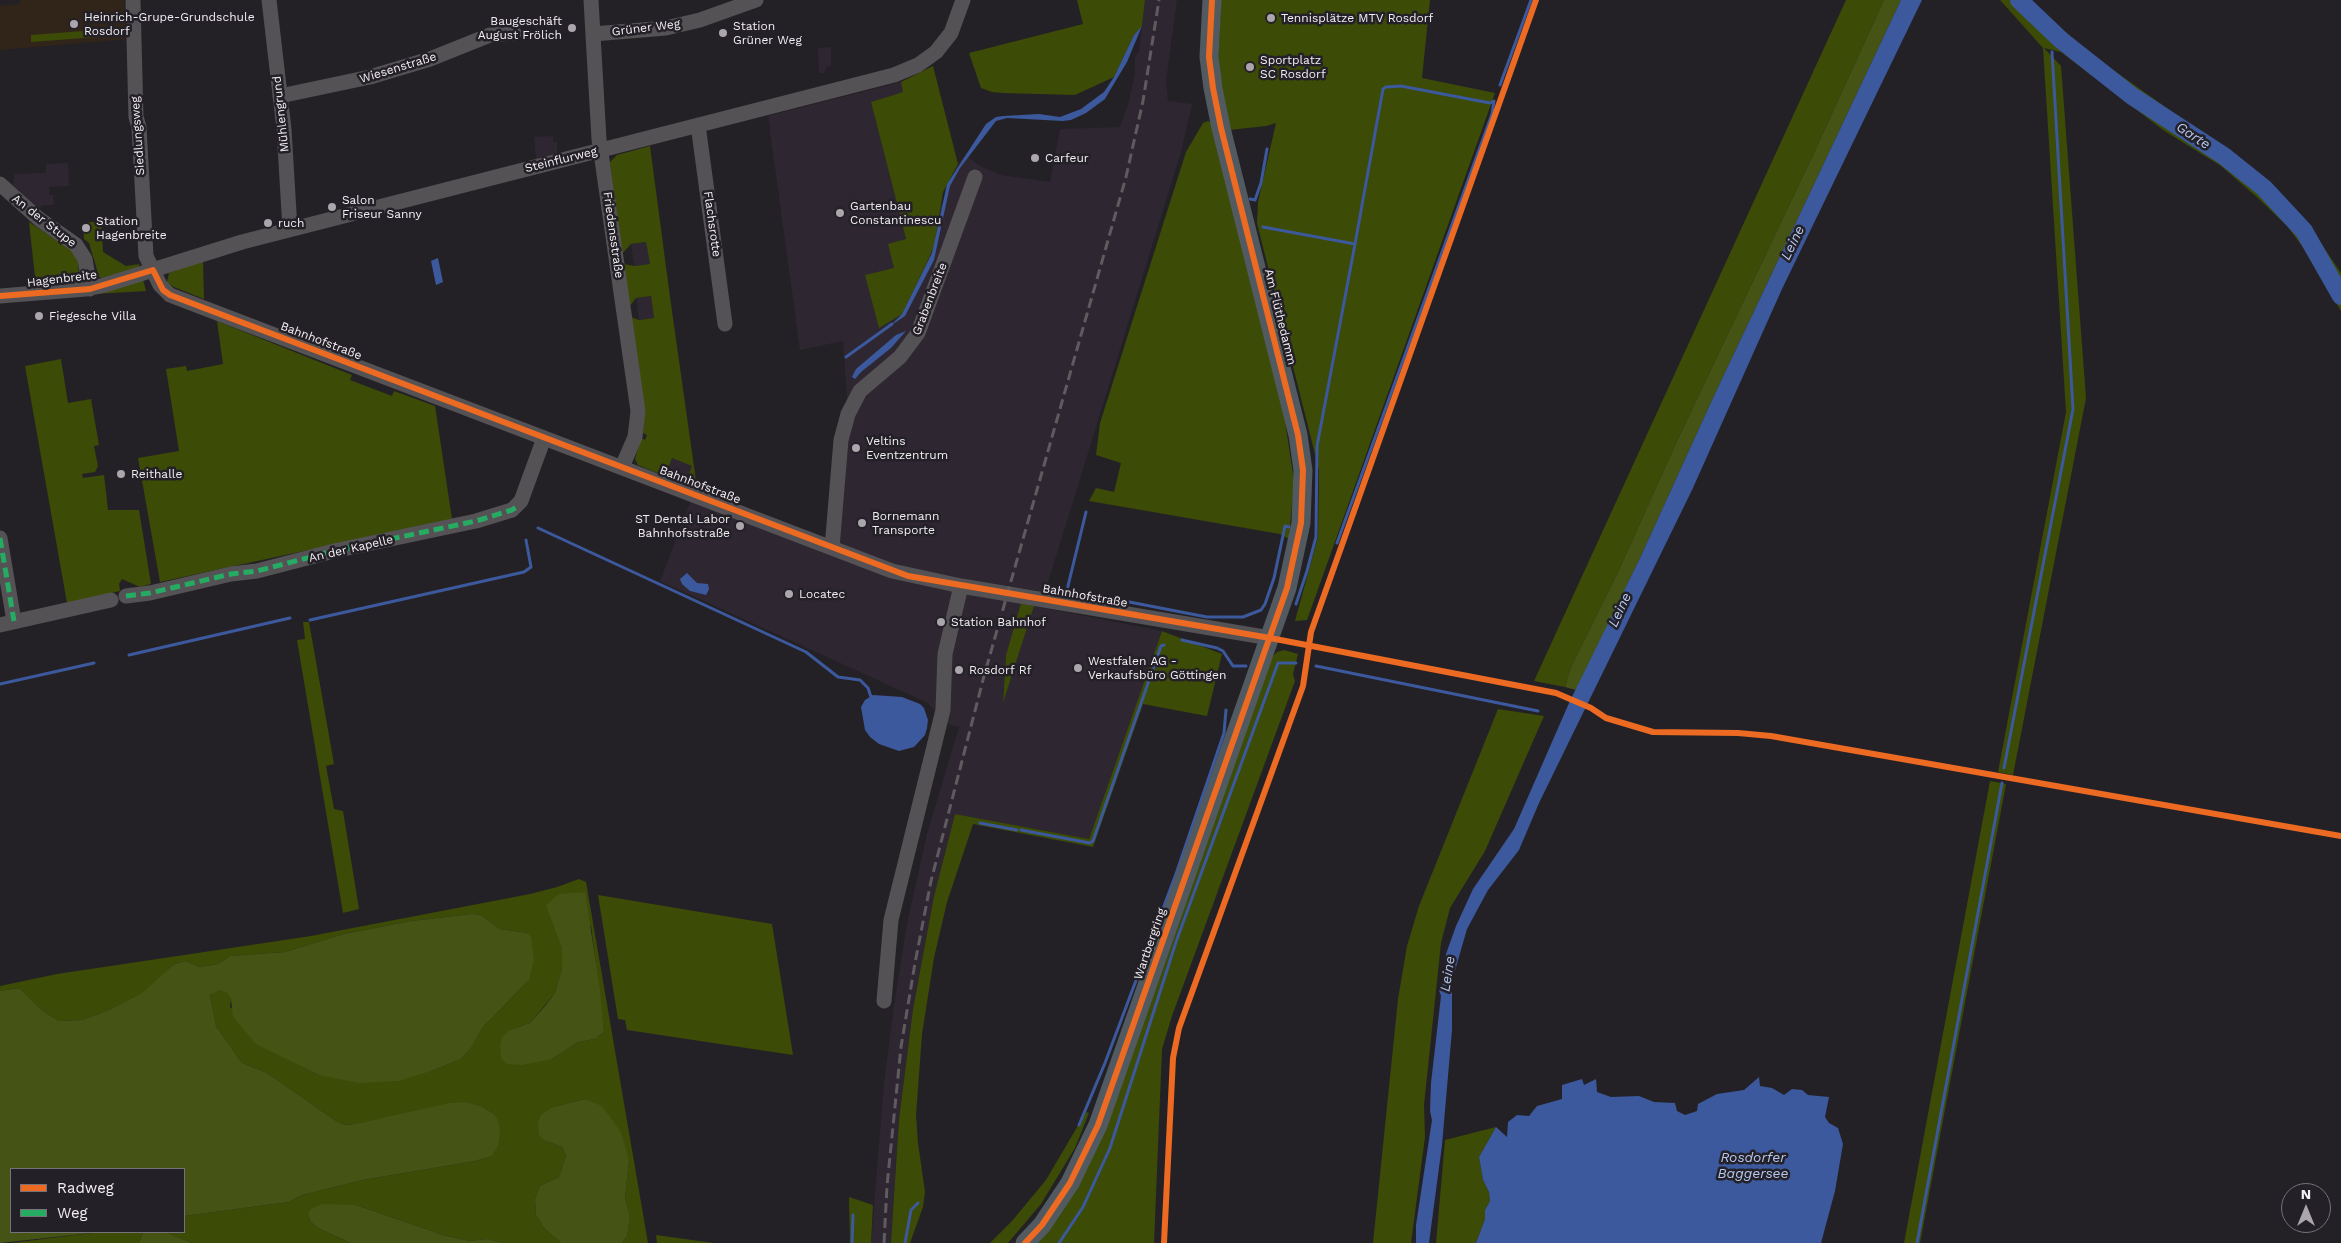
<!DOCTYPE html>
<html>
<head>
<meta charset="utf-8">
<style>
	body { margin:0 }
	#map { position:relative; width:2341px; height:1243px; overflow:hidden; background:#242126; font-family:"Work Sans",sans-serif }
	canvas { display:block }
	.legend { position:absolute; left:10px; top:1168px; width:175px; height:65px; box-sizing:border-box; background:#242027; border:1px solid #767279; margin:0; padding:6px 9px; list-style:none; font-size:15px; color:#f2eef3 }
	.legend li { display:flex; align-items:center; gap:10px; height:25px }
	.legend b { width:25px; border:1px solid #767279 }
	.north { position:absolute; left:2281px; top:1183px; width:50px; height:50px; box-sizing:border-box; background:#242027; border:1px solid #767279; border-radius:50%; rotate:0deg; font-size:14px; font-weight:700; line-height:20px; text-align:center; color:#f2eef3 }
	.north::after { content:''; display:block; margin:auto; width:18px; height:22px; background:#aaa6ab; clip-path:polygon(50% 0,100% 100%,50% 72%,0 100%) }
</style>
</head>
<body>
<div id="map">
<canvas width="2341" height="1243"></canvas>
<ul class="legend">
<li><b style="height:6px;background:#ed6a23"></b>Radweg</li>
<li><b style="height:6px;background:#26ab63"></b>Weg</li>
</ul>
<div class="north">N</div>
</div>
<script>
const ctx = document.querySelector('canvas').getContext('2d');
ctx.lineJoin = 'round';
function fill(path, color) { ctx.fillStyle = color; ctx.fill(path, 'evenodd'); }
const shape = rows => new Path2D(rows.map(r => 'M' + r).join(''));
function trace(path, color, width, dash) { ctx.strokeStyle = color; ctx.lineWidth = width; ctx.lineCap = dash ? 'butt' : 'round'; ctx.setLineDash(dash || []); ctx.stroke(path); }
function write(font, color, halo, rows, align = 'center') {
  ctx.font = font + ' "Work Sans",sans-serif'; ctx.lineWidth = 5; ctx.setLineDash([]); ctx.textBaseline = 'middle'; ctx.strokeStyle = halo; ctx.fillStyle = color; for (const [text, x, y, turn = 0] of rows) {
    ctx.save(); ctx.translate(x, y); ctx.rotate((+turn || 0) * Math.PI / 180); ctx.textAlign = isNaN(turn) ? turn : align; if (halo) ctx.strokeText(text, 0, 0); ctx.fillText(text, 0, 0); ctx.restore();
  }
}
fill(shape([
	[1145,0,1177,0,1166,81,1168,101,1192,104,1181,152,1045,592,1025,589,1006,655,1003,701,1034,606,1162,631,1089,839,955,814,934,896,913,1009,899,1119,891,1243,871,1243,884,1084,894,1006,907,924,927,834,959,727,945,723,928,703,660,581,691,500,832,553,838,435,847,399,843,341,800,350,768,116,901,82,904,92,871,102,906,240,894,268,879,327,943,201,958,164,967,153,968,157,980,166,1001,175,1050,182,1060,129,1120,127,1128,105,1135,74,1135,57,1139,51],
	[831,47,831,66,828,66,824,73,819,73,818,48],
	[553,136,553,142,557,142,557,154,536,158,534,137],
	[68,163,69,186,49,187,49,195,53,195,54,205,42,205,39,209,13,185,15,174,46,173,46,164],
	[647,242,650,264,634,266,631,244],
	[651,296,654,318,639,320,636,298],
	[672,458,692,466,685,484,665,476]
]), '#2e2631');
fill(shape([
	[20,0,124,0,127,39,0,50,0,6,20,4]
]), '#31251a');
fill(shape([
	[1077,0,1145,0,1142,26,1134,35,1114,77,1075,95,1003,93,992,92,981,88,969,53,1083,24],
	[1221,0,1430,0,1422,78,1495,93,1307,620,1295,621,1318,537,1319,470,1257,223,1258,202,1276,123,1266,126,1229,130,1218,64],
	[1846,0,1884,0,1814,153,1677,441,1619,570,1571,667,1565,687,1534,681],
	[2000,0,2031,0,2085,50,2226,150,2282,197,2318,239,2341,273,2341,311,2308,254,2287,226,2259,199,2221,166,2163,130,2061,52,2044,48,2061,66,2086,398,2013,775,1998,772,2066,412,2043,48],
	[122,28,123,35,31,42,31,35],
	[933,66,958,164,943,192,934,246,928,260,902,314,879,328,865,275,894,268,888,244,906,239,871,102,903,92,901,82],
	[1208,121,1213,123,1282,400,1294,481,1289,539,1280,534,1089,501,1096,488,1114,492,1121,463,1096,455,1100,423,1186,152,1203,123],
	[650,146,670,297,697,488,685,484,692,466,672,458,665,476,638,465,635,459,641,438,645,440,647,435,643,433,644,411,631,317,639,320,654,318,651,296,636,298,629,307,624,264,634,266,650,264,646,242,631,244,622,254,610,162,617,155],
	[101,221,103,252,126,266,140,264,137,269,103,279,96,275,98,273,89,243,84,239,83,223],
	[29,222,71,250,78,260,79,278,76,282,36,286],
	[203,260,204,299,174,287,167,282,169,273],
	[143,279,146,291,95,294],
	[217,321,352,375,350,380,392,396,394,391,435,406,452,519,160,582,138,458,179,451,166,369,186,366,187,371,223,364],
	[61,359,68,403,91,399,99,445,94,446,98,466,95,472,82,474,83,478,104,475,108,510,139,510,151,584,140,587,122,579,119,584,120,591,67,603,25,366],
	[1021,603,1034,606,1003,703,1006,655],
	[303,622,309,622,334,764,326,766,334,809,343,811,359,909,343,913,297,640,305,639],
	[1162,631,1222,654,1207,716,1143,704,1093,847,973,824,947,902,934,958,922,1034,916,1115,918,1143,925,1192,923,1207,910,1243,891,1243,899,1119,913,1009,934,896,955,814,1089,839],
	[1284,650,1298,654,1293,674,1295,681,1172,1016,1162,1049,1154,1243,1031,1243,1067,1196,1269,660,1277,652],
	[1498,709,1544,716,1485,851,1450,908,1441,943,1424,1105,1425,1137,1411,1243,1373,1243,1398,999,1407,946,1419,906],
	[1990,781,2006,784,1920,1243,1904,1243],
	[579,879,586,882,648,1243,622,1243,627,1236,630,1216,625,1198,629,1159,585,1099,553,1107,546,1141,562,1147,566,1155,559,1177,540,1186,535,1199,536,1215,544,1228,561,1243,504,1243,486,1239,470,1241,443,1235,356,1205,308,1214,310,1221,318,1228,351,1243,192,1243,165,1232,184,1232,184,1216,289,1202,302,1195,363,1180,475,1161,492,1156,493,1113,481,1106,467,1102,355,1124,345,1125,336,1121,267,1073,242,1063,216,1026,210,995,220,989,227,993,231,999,230,1007,292,1061,319,1075,431,1071,461,1059,471,1048,483,1027,529,980,527,933,500,929,481,915,472,914,411,921,344,934,285,952,230,956,218,964,200,967,185,961,173,965,143,993,109,1010,82,1020,59,1021,43,1011,19,988,0,991,0,986,57,974,311,936,530,894,557,887],
	[591,926,604,1032,595,1039,578,1042,552,1059,510,1030,530,1023,555,993,562,968,562,948,558,933],
	[598,895,772,924,793,1055,627,1030,625,1020,618,1019],
	[1086,1112,1089,1113,1075,1148,1041,1204,1008,1243,990,1243,1012,1221,1046,1180],
	[1496,1127,1479,1157,1483,1180,1489,1192,1490,1201,1485,1210,1485,1219,1476,1243,1436,1243,1445,1140],
	[849,1197,873,1205,871,1243,850,1243],
	[100,1232,143,1232,139,1243,11,1243],
	[656,1235,714,1243,657,1243]
]), '#3c4b06');
fill(shape([
	[1884,0,1901,0,1713,398,1640,558,1576,690,1565,687,1571,667,1619,570,1677,441,1814,153],
	[585,892,600,990,604,1032,595,1039,578,1042,552,1059,522,1065,507,1064,501,1058,500,1046,502,1037,510,1030,530,1023,545,1006,555,993,562,968,562,948,546,905,559,894],
	[472,914,481,915,500,929,527,933,531,937,534,960,529,980,483,1027,471,1048,461,1059,431,1071,398,1081,359,1083,319,1075,256,1044,233,1017,231,999,227,993,220,990,210,995,216,1026,242,1063,267,1073,336,1121,345,1125,355,1124,450,1103,467,1102,481,1106,493,1113,498,1120,500,1132,498,1145,492,1156,475,1161,363,1180,302,1195,289,1202,184,1216,184,1169,11,1169,11,1232,100,1232,0,1243,0,991,19,988,43,1011,59,1021,82,1020,109,1010,142,993,173,965,185,961,200,967,218,964,230,956,285,952,344,934,411,921],
	[585,1099,602,1106,621,1132,629,1160,625,1198,630,1216,627,1236,622,1243,561,1243,544,1228,536,1215,535,1199,540,1186,559,1177,566,1155,562,1147,546,1141,539,1135,538,1123,541,1115,553,1107],
	[323,1204,356,1205,443,1235,470,1241,486,1239,504,1243,351,1243,318,1228,310,1221,308,1214,312,1208],
	[143,1232,165,1232,192,1243,139,1243]
]), '#455415');
fill(shape([
	[1901,0,1922,0,1782,289,1692,490,1539,803,1519,850,1488,890,1467,929,1452,981,1452,1030,1442,1145,1429,1243,1416,1243,1416,1225,1432,1120,1430,1111,1431,1083,1441,996,1439,990,1443,984,1446,954,1456,926,1473,889,1514,829,1569,703,1640,558,1713,398],
	[1142,26,1127,62,1109,92,1105,99,1086,113,1071,120,1063,121,1007,118,996,121,960,168,950,186,934,260,905,316,890,326,902,314,932,253,947,184,986,124,996,117,1003,116,1039,114,1060,117,1081,109,1104,92,1114,77,1134,35],
	[438,258,443,282,436,285,431,261],
	[906,331,891,348,861,372,855,379,852,377,856,369,896,335],
	[687,573,697,583,708,584,709,589,706,595,690,591,682,584,680,579],
	[873,695,902,697,920,704,924,708,928,720,927,728,925,735,914,747,899,751,879,744,870,737,865,730,861,707,865,700],
	[1759,1077,1760,1086,1772,1088,1784,1095,1792,1089,1802,1090,1808,1095,1829,1097,1825,1117,1829,1123,1838,1128,1843,1144,1835,1191,1821,1243,1476,1243,1485,1219,1485,1210,1490,1201,1489,1192,1483,1180,1479,1157,1496,1127,1507,1137,1508,1122,1517,1115,1529,1116,1537,1106,1562,1099,1562,1085,1582,1079,1584,1085,1596,1079,1597,1092,1611,1097,1639,1096,1654,1102,1675,1103,1677,1111,1685,1115,1697,1111,1698,1104,1717,1094,1744,1090]
]), '#3b599c');
trace(shape([
	[1500,85,1531,0],
	[1250,199,1255,200,1261,183,1267,149],
	[1263,227,1355,244,1383,89,1386,87,1401,86,1490,103,1494,101,1492,114,1337,543],
	[846,357,892,324],
	[1086,512,1067,590,1207,617,1243,617,1261,610,1265,604,1274,578,1285,526,1289,527],
	[538,528,806,652,838,677,860,680,868,688,872,700],
	[1296,604,1307,571,1316,537,1317,446,1355,244],
	[310,620,524,572,531,567,526,540],
	[1182,640,1217,648,1223,651,1233,666,1246,666],
	[129,655,290,618],
	[1316,666,1538,711],
	[0,684,94,663],
	[2004,768,2073,409,2052,52],
	[980,823,1017,830],
	[1021,830,1090,843,1093,841,1161,646,1164,645],
	[1079,1125,1105,1063,1176,874,1224,733,1226,710],
	[852,1243,853,1215],
	[905,1243,911,1210,918,1203],
	[1059,1243,1083,1207,1110,1148,1176,942,1278,663,1296,663],
	[1917,1243,2002,783]
]), '#3b599c', 3);
trace(shape([
	[2019,0,2061,40,2132,96,2224,156,2264,188,2304,231,2341,296]
]), '#3b599c', 18);
trace(shape([
	[133,0,136,117,139,127,146,256,160,285,170,295,892,571,961,586,1270,638],
	[269,0,284,129,290,229],
	[591,0,599,139,638,411,635,437,622,467],
	[593,34,666,28,700,20,756,0],
	[280,96,370,77,430,59,490,35,514,33],
	[698,125,725,324],
	[0,184,39,219,76,245,85,259,90,289],
	[0,296,86,289,105,285,242,242,894,75,918,65,936,52,951,33,963,0],
	[0,538,14,621],
	[832,548,841,440,848,414,860,391,900,357,918,333,975,177],
	[126,596,150,593,231,574,257,571,334,551,476,521,512,510,521,501,544,438],
	[0,625,111,600],
	[884,1001,891,920,943,710,945,654,961,586]
]), '#545255', 15);
trace(shape([
	[1025,1243,1042,1225,1070,1183,1098,1125,1287,588,1301,523,1303,470,1298,435,1221,128,1213,88,1209,57,1212,0]
]), '#515a61', 19);
trace(shape([
	[884,1243,887,1186,901,1047,915,963,931,881,984,676,1126,177,1143,101,1159,0]
]), '#5e5c5f', 3, [10, 5]);
trace(shape([
	[0,538,14,621],
	[126,596,150,593,231,574,257,571,334,551,476,521,512,510,519,505]
]), '#26ab63', 5, [10, 5]);
trace(shape([
	[0,296,90,289,153,270,163,290,170,295,908,576,1270,638,1556,693,1591,708,1606,718,1653,732,1738,733,1771,736,2341,836],
	[1025,1243,1042,1225,1070,1183,1098,1125,1287,588,1301,523,1303,470,1298,435,1221,128,1213,88,1209,57,1212,0],
	[1164,1243,1173,1058,1179,1028,1303,686,1311,632,1536,0]
]), '#ed6a23', 6);
for (const [x, y, r, color] of [
	[1271,18,5,"#aaa6ab"],
	[74,24,5,"#aaa6ab"],
	[572,28,5,"#aaa6ab"],
	[723,33,5,"#aaa6ab"],
	[1250,67,5,"#aaa6ab"],
	[1035,158,5,"#aaa6ab"],
	[332,207,5,"#aaa6ab"],
	[840,213,5,"#aaa6ab"],
	[268,223,5,"#aaa6ab"],
	[86,228,5,"#aaa6ab"],
	[39,316,5,"#aaa6ab"],
	[856,448,5,"#aaa6ab"],
	[121,474,5,"#aaa6ab"],
	[862,523,5,"#aaa6ab"],
	[740,526,5,"#aaa6ab"],
	[789,594,5,"#aaa6ab"],
	[941,622,5,"#aaa6ab"],
	[1078,668,5,"#aaa6ab"],
	[959,670,5,"#aaa6ab"]
]) { const dot = new Path2D(); dot.arc(x, y, r, 0, 2 * Math.PI); ctx.fillStyle = color; ctx.fill(dot); trace(dot, '#242027', 2); }
write('12px', '#f2eef3', '#242027', [
	["Heinrich-Grupe-Grundschule",84,17],
	["Rosdorf",84,31],
	["Tennisplätze MTV Rosdorf",1281,18],
	["Baugeschäft",562,21,"right"],
	["August Frölich",562,35,"right"],
	["Station",733,26],
	["Grüner Weg",733,40],
	["Sportplatz",1260,60],
	["SC Rosdorf",1260,74],
	["Carfeur",1045,158],
	["Salon",342,200],
	["Friseur Sanny",342,214],
	["Gartenbau",850,206],
	["Constantinescu",850,220],
	["Station",96,221],
	["Hagenbreite",96,235],
	["ruch",278,223],
	["Fiegesche Villa",49,316],
	["Veltins",866,441],
	["Eventzentrum",866,455],
	["Reithalle",131,474],
	["Bornemann",872,516],
	["Transporte",872,530],
	["ST Dental Labor",730,519,"right"],
	["Bahnhofsstraße",730,533,"right"],
	["Locatec",799,594],
	["Station Bahnhof",951,622],
	["Westfalen AG -",1088,661],
	["Verkaufsbüro Göttingen",1088,675],
	["Rosdorf Rf",969,670]
], 'left');
write('12px', '#f2eef3', '#242027', [
	["Grüner Weg",646,28,-7],
	["Wiesenstraße",398,68,-17],
	["Mühlengrund",281,114,-96],
	["Siedlungsweg",138,136,-94],
	["Steinflurweg",561,160,-14],
	["An der Stupe",44,221,38],
	["Flachsrotte",712,224,82],
	["Friedensstraße",613,235,82],
	["Hagenbreite",62,279,-7],
	["Grabenbreite",930,299,-69],
	["Am Flüthedamm",1280,317,76],
	["Bahnhofstraße",321,341,21],
	["Bahnhofstraße",700,485,21],
	["An der Kapelle",351,549,-13],
	["Bahnhofstraße",1085,596,10],
	["Wartbergring",1150,944,-71]
]);
write('italic 14px', '#b4c8f0', '#242027', [
	["Garte",2193,136,33],
	["Leine",1793,243,-64],
	["Leine",1620,610,-65],
	["Leine",1448,974,-81],
	["Rosdorfer",1753,1158],
	["Baggersee",1753,1174]
]);
</script>
</body>
</html>
